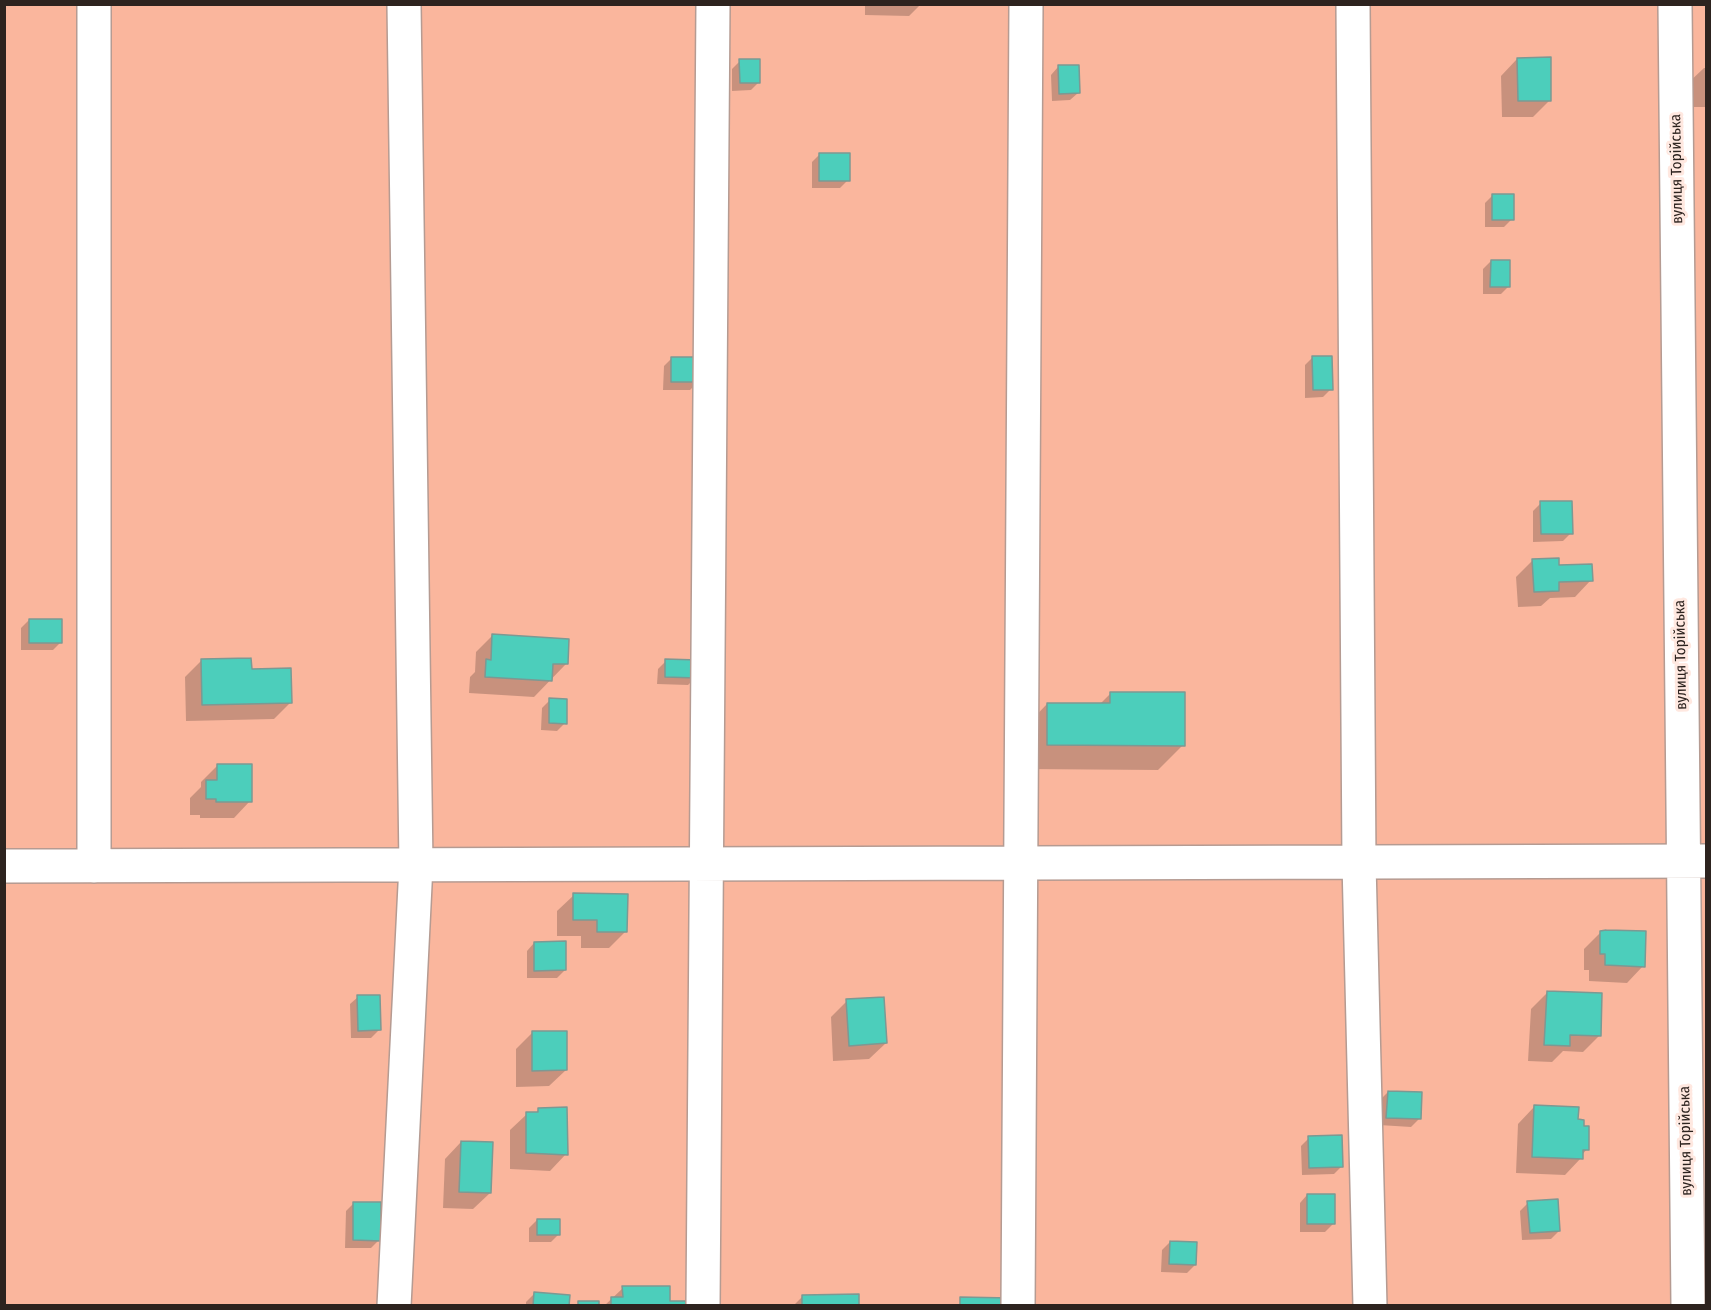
<!DOCTYPE html>
<html>
<head>
<meta charset="utf-8">
<style>
	body { margin:0 }
	#map { position:relative; width:1711px; height:1310px; overflow:hidden; background:#f5d9cf; font-family:"Fira Sans Condensed",sans-serif }
	canvas { display:block }
	.frame { position:absolute; inset:0; border:6px solid #2d231f; pointer-events:none }
</style>
</head>
<body>
<div id="map">
<canvas width="1711" height="1310"></canvas>
<div class="frame"></div>
</div>
<script>
const ctx = document.querySelector('canvas').getContext('2d');
ctx.lineJoin = 'round';
function fill(path, color) { ctx.fillStyle = color; ctx.fill(path, 'evenodd'); }
const shape = rows => new Path2D(rows.map(r => 'M' + r).join(''));
function trace(path, color, width, dash) { ctx.strokeStyle = color; ctx.lineWidth = width; ctx.lineCap = dash ? 'butt' : 'round'; ctx.setLineDash(dash || []); ctx.stroke(path); }
function write(font, color, halo, rows, align = 'center') {
  ctx.font = font + ' "Fira Sans Condensed",sans-serif'; ctx.lineWidth = 6; ctx.setLineDash([]); ctx.textBaseline = 'middle'; ctx.strokeStyle = halo; ctx.fillStyle = color; for (const [text, x, y, turn = 0] of rows) {
    ctx.save(); ctx.translate(x, y); ctx.rotate((+turn || 0) * Math.PI / 180); ctx.textAlign = isNaN(turn) ? turn : align; if (halo) ctx.strokeText(text, 0, 0); ctx.fillText(text, 0, 0); ctx.restore();
  }
}
fill(shape([
	[5,5,1706,5,1706,1305,5,1305]
]), '#fab69d');
fill(shape([
	[865,4,921,4,909,16,865,15],
	[1517,59,1550,100,1533,117,1502,117,1501,76],
	[740,61,759,82,751,90,732,91,732,69],
	[1058,67,1078,93,1070,100,1052,101,1051,75],
	[1704,68,1706,68,1706,107,1687,107,1687,84],
	[820,154,848,180,840,188,812,188,812,162],
	[1493,195,1512,219,1504,227,1485,227,1485,203],
	[1491,261,1509,286,1501,294,1483,294,1483,269],
	[1313,357,1331,389,1323,397,1305,398,1305,365],
	[672,358,698,382,690,390,663,390,664,366],
	[1541,503,1571,533,1563,541,1533,542,1533,511],
	[1533,560,1558,567,1591,580,1575,597,1550,598,1541,606,1518,607,1516,577],
	[29,620,61,642,53,650,21,650,21,628],
	[493,635,566,664,534,697,469,693,470,677,475,672,476,652],
	[201,661,250,671,290,703,274,719,186,721,185,677],
	[666,661,696,677,688,685,657,684,658,669],
	[1111,693,1183,745,1158,770,1023,769,1023,729,1047,704,1100,704],
	[550,700,565,723,557,731,541,730,542,708],
	[217,766,250,801,234,818,200,818,200,815,190,815,190,798,201,787,201,782],
	[574,895,625,932,609,948,581,948,581,936,557,936,557,911],
	[1601,932,1643,966,1627,983,1589,981,1589,970,1584,970,1584,949],
	[534,943,565,970,557,978,527,978,527,951],
	[1547,993,1599,1036,1583,1052,1563,1051,1552,1062,1528,1061,1531,1009],
	[358,997,379,1030,371,1038,351,1038,350,1004],
	[847,1001,886,1043,869,1059,833,1061,831,1017],
	[532,1033,566,1070,549,1086,516,1087,516,1049],
	[1388,1092,1419,1119,1411,1127,1379,1125,1380,1100],
	[1534,1107,1587,1149,1582,1155,1581,1158,1565,1175,1516,1173,1518,1124],
	[539,1109,566,1154,550,1171,510,1169,510,1130,527,1114,535,1114],
	[1309,1138,1342,1166,1334,1174,1302,1175,1301,1146],
	[461,1142,490,1193,473,1209,443,1208,445,1159],
	[1307,1195,1333,1224,1325,1232,1300,1232,1300,1203],
	[354,1203,379,1240,371,1248,345,1248,346,1211],
	[1528,1203,1559,1231,1551,1239,1522,1240,1520,1211],
	[537,1220,559,1234,551,1242,529,1242,529,1228],
	[1170,1242,1195,1265,1187,1273,1161,1272,1162,1250],
	[623,1288,668,1303,692,1306,604,1306],
	[534,1294,568,1306,526,1306,526,1302],
	[803,1296,858,1306,793,1306]
]), '#0003');
const building = shape([
	[1551,57,1551,101,1518,101,1517,58,1551,57],
	[739,59,760,59,760,83,740,83,739,59],
	[1058,65,1079,65,1080,93,1059,94,1058,65],
	[819,153,850,153,850,181,819,181,819,153],
	[1492,194,1514,194,1514,220,1492,220,1492,194],
	[1491,260,1510,260,1510,287,1490,287,1491,260],
	[1312,356,1332,356,1333,390,1313,390,1312,356],
	[671,357,699,357,699,382,671,382,671,357],
	[1540,501,1572,501,1573,534,1541,534,1540,501],
	[1559,558,1559,565,1592,564,1593,581,1559,582,1559,591,1534,592,1532,559,1559,558],
	[29,619,62,619,62,643,29,643,29,619],
	[492,634,569,639,568,664,553,664,552,681,485,677,486,659,491,660,492,634],
	[251,658,252,669,291,668,292,703,202,705,201,659,251,658],
	[665,659,698,660,697,678,665,677,665,659],
	[1110,692,1185,692,1185,746,1047,745,1047,703,1110,703,1110,692],
	[549,698,567,699,567,724,549,723,549,698],
	[217,764,252,764,252,802,216,802,216,799,206,799,206,780,217,780,217,764],
	[573,893,628,894,627,932,597,932,597,920,573,920,573,893],
	[1606,930,1646,931,1645,967,1605,965,1605,954,1600,954,1600,931,1606,930],
	[566,941,566,970,534,971,534,942,566,941],
	[1547,991,1602,993,1601,1036,1570,1035,1570,1046,1544,1045,1547,991],
	[357,995,380,995,381,1030,358,1031,357,995],
	[884,997,887,1043,849,1046,846,999,884,997],
	[532,1031,567,1031,567,1070,532,1071,532,1031],
	[1388,1091,1422,1092,1421,1119,1386,1118,1388,1091],
	[1534,1105,1579,1107,1578,1119,1584,1120,1584,1126,1589,1126,1589,1150,1583,1150,1583,1159,1532,1157,1534,1105],
	[567,1107,568,1155,526,1153,526,1112,538,1112,538,1108,567,1107],
	[1342,1135,1343,1167,1309,1168,1308,1136,1342,1135],
	[461,1141,493,1142,491,1193,459,1192,461,1141],
	[1307,1194,1335,1194,1335,1224,1307,1224,1307,1194],
	[1558,1199,1560,1231,1530,1233,1527,1201,1558,1199],
	[353,1202,381,1202,381,1241,353,1240,353,1202],
	[537,1219,560,1219,560,1235,537,1235,537,1219],
	[1170,1241,1197,1242,1196,1265,1169,1264,1170,1241],
	[622,1286,670,1286,670,1301,693,1301,693,1306,611,1306,611,1297,623,1297,622,1286],
	[534,1292,570,1295,569,1306,533,1306,534,1292],
	[859,1294,859,1306,802,1306,802,1295,859,1294],
	[960,1297,1010,1298,1009,1306,960,1306,960,1297],
	[578,1301,599,1301,599,1306,578,1306,578,1301]
]);
fill(building, '#4ccebb');
trace(building, '#7c9993', 1.5);
const minor = shape([
	[1353,4,1359,863,1370,1306],
	[1675,4,1688,1306],
	[4,866,1706,861],
	[94,866,94,4],
	[394,1306,416,865,404,4],
	[703,1306,713,4],
	[1018,1306,1026,4]
]);
trace(minor, '#b59b92', 36);
trace(minor, '#fff', 33);
write('15px', '#2d231f', '#ffe8e0', [
	["вулиця Торійська",1677,169,-91],
	["вулиця Торійська",1681,655,-91],
	["вулиця Торійська",1686,1141,-91]
]);
</script>
</body>
</html>
